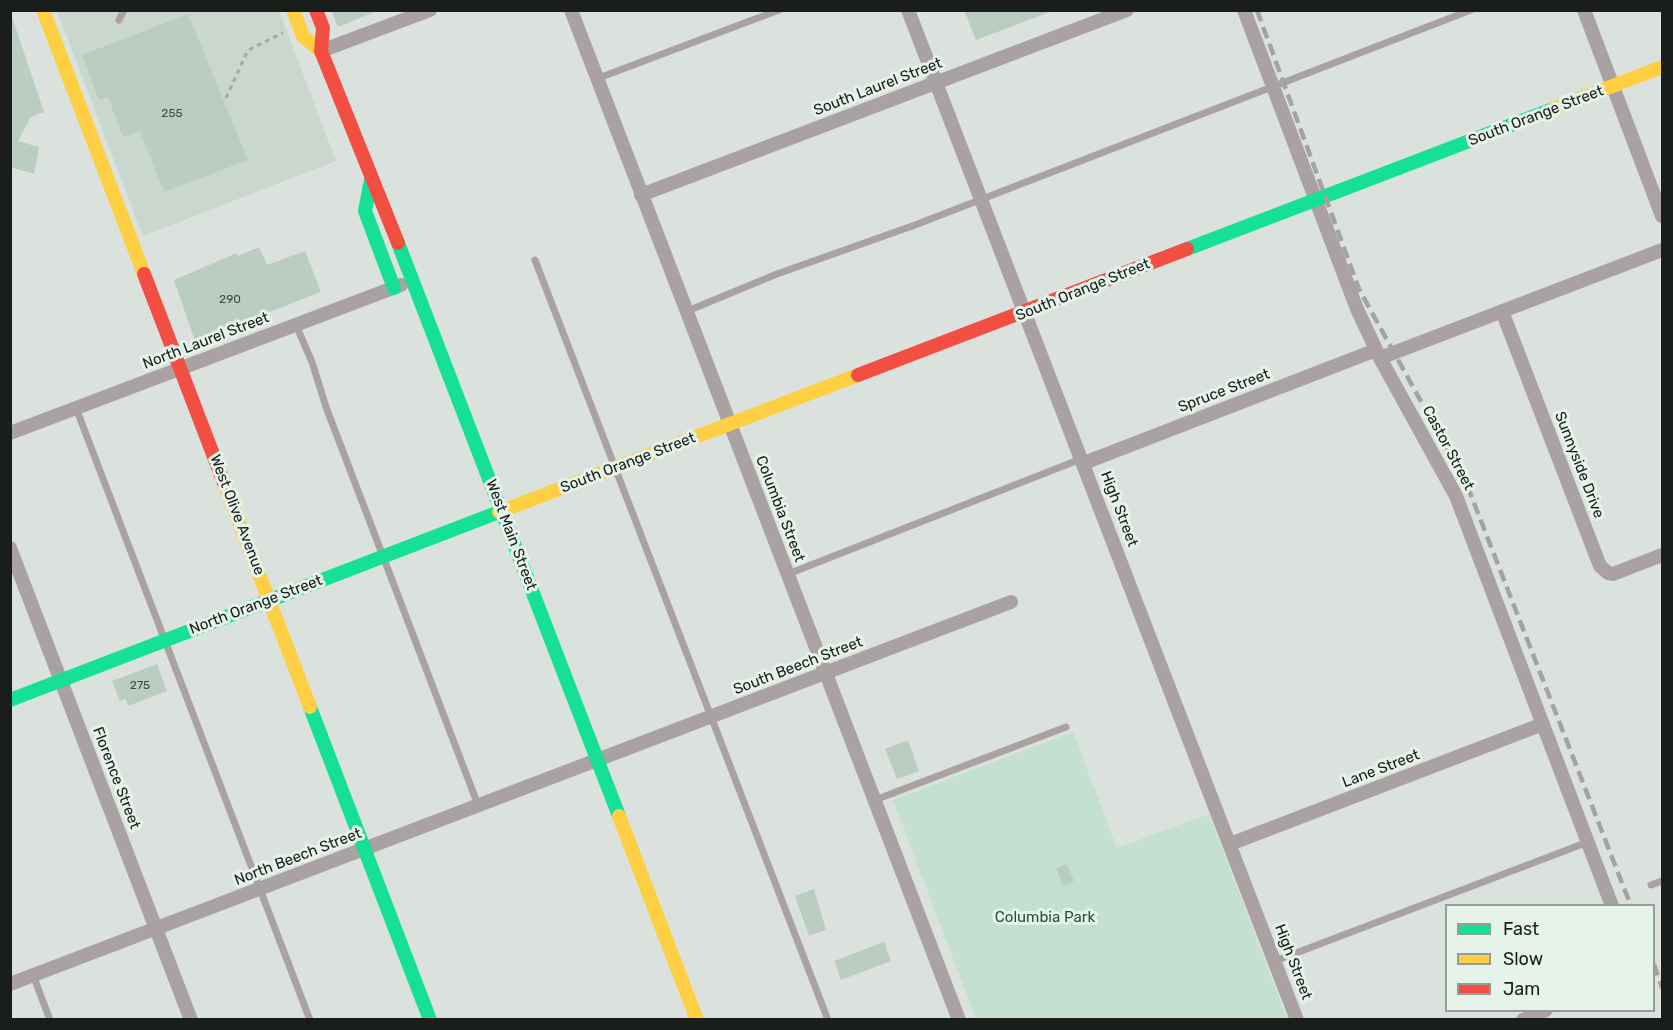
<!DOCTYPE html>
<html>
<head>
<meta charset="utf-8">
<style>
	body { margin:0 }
	#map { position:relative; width:1673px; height:1030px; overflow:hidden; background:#dbe2de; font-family:Rubik,sans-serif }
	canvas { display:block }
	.frame { position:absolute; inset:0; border:12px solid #191e1b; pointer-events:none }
	.legend { position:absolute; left:1445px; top:904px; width:210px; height:108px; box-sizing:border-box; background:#e5f3eb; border:2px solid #939e98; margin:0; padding:8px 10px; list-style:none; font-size:18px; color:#191e1b }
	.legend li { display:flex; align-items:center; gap:12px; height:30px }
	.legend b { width:30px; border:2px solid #939e98 }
</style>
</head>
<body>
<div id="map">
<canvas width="1673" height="1030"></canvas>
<div class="frame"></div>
<ul class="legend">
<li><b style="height:8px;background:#16e098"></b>Fast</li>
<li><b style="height:8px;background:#ffcf43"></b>Slow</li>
<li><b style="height:8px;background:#f24e42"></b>Jam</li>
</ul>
</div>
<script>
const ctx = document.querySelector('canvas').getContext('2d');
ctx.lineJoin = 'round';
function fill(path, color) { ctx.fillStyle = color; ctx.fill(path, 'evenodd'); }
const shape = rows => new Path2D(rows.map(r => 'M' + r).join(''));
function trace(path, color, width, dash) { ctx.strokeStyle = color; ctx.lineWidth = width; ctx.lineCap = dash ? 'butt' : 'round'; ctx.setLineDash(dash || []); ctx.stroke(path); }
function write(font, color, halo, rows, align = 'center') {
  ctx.font = font + ' Rubik,sans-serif'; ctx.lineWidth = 6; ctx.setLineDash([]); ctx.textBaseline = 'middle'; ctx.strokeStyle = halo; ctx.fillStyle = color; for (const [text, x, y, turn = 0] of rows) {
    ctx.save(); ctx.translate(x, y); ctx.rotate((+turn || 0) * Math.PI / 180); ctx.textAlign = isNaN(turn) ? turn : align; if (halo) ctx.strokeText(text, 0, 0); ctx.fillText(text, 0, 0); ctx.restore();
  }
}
fill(shape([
	[57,11,279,11,336,161,143,236]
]), '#cad7cf');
fill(shape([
	[1073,732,1117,848,1209,814,1287,1019,976,1019,893,800]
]), '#c3e0d0');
fill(shape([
	[331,10,377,10,377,11,338,27],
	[964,10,1050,10,1050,12,976,40],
	[188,14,248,160,164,192,140,131,123,137,108,97,99,100,82,55],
	[13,20,44,112,31,117,18,141,39,147,34,174,10,167,10,21],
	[259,247,267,265,305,251,321,292,195,341,174,280,237,253,238,256],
	[157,664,167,691,128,706,126,699,120,701,112,681],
	[908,740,919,771,897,779,885,749],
	[1067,864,1074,881,1063,886,1056,868],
	[814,889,826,930,809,936,795,896],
	[884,942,891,961,841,980,834,961]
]), '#bbccc3');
trace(shape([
	[226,98,248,50,283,33]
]), '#a9a6a6', 3, [4.5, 4.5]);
trace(shape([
	[119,20,124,10],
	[596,79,779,10],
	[535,260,828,1020],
	[685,312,777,274,915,225,1471,10],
	[296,325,312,362,326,407,478,805],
	[76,408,310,1020],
	[788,574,1081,459],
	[875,800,1066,727],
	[1651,885,1662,881],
	[1275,961,1588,842],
	[33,975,50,1020]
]), '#aaa1a3', 7);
trace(shape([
	[571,10,959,1020],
	[908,10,1297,1020],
	[1244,10,1357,309,1380,358,1456,496,1612,906],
	[1584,10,1662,216],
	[321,51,430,10],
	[641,195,1127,10],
	[1502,311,1600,566,1608,573,1613,574,1662,555],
	[1380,358,1662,250],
	[10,433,401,285],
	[1084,463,1376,350],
	[10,548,191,1020],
	[1230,844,1543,724],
	[10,984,1011,602],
	[1523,1020,1546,1010]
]), '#aaa1a3', 14);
trace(shape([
	[371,180,365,211,394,288],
	[398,243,619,816],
	[1187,249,1553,109],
	[10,700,499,512],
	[310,707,430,1020]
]), '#16e098', 14);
trace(shape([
	[43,10,144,274],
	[293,10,303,36,321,51],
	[1553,109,1662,67],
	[224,483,310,707],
	[499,512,858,375],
	[619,816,697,1020]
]), '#ffcf43', 14);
trace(shape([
	[316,10,323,28,321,51,398,243],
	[144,274,224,483],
	[858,375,1187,249]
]), '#f24e42', 14);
trace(shape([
	[1257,10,1359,289,1467,485,1631,906],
	[1654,964,1662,988]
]), '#a4a3a2', 4.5, [12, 6]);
write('12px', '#424a45', null, [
	["255",172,114],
	["290",230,300],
	["275",140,686]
]);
write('15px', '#191e1b', '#e5f3eb', [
	["South Laurel Street",878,87,-21],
	["South Orange Street",1536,116,-21],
	["South Orange Street",1083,290,-22],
	["North Laurel Street",206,341,-21],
	["Spruce Street",1224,391,-21],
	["Castor Street",1448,448,62],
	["South Orange Street",628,463,-21],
	["Sunnyside Drive",1579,465,69],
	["Columbia Street",780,509,69],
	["High Street",1119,509,69],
	["West Olive Avenue",237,515,69],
	["West Main Street",511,535,69],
	["North Orange Street",256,605,-21],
	["South Beech Street",798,666,-21],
	["Lane Street",1381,769,-21],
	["Florence Street",116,778,69],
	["North Beech Street",298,857,-21],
	["High Street",1293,962,69]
]);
write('15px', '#1e553c', '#e5f3eb', [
	["Columbia Park",1045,918]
]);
</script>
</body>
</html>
